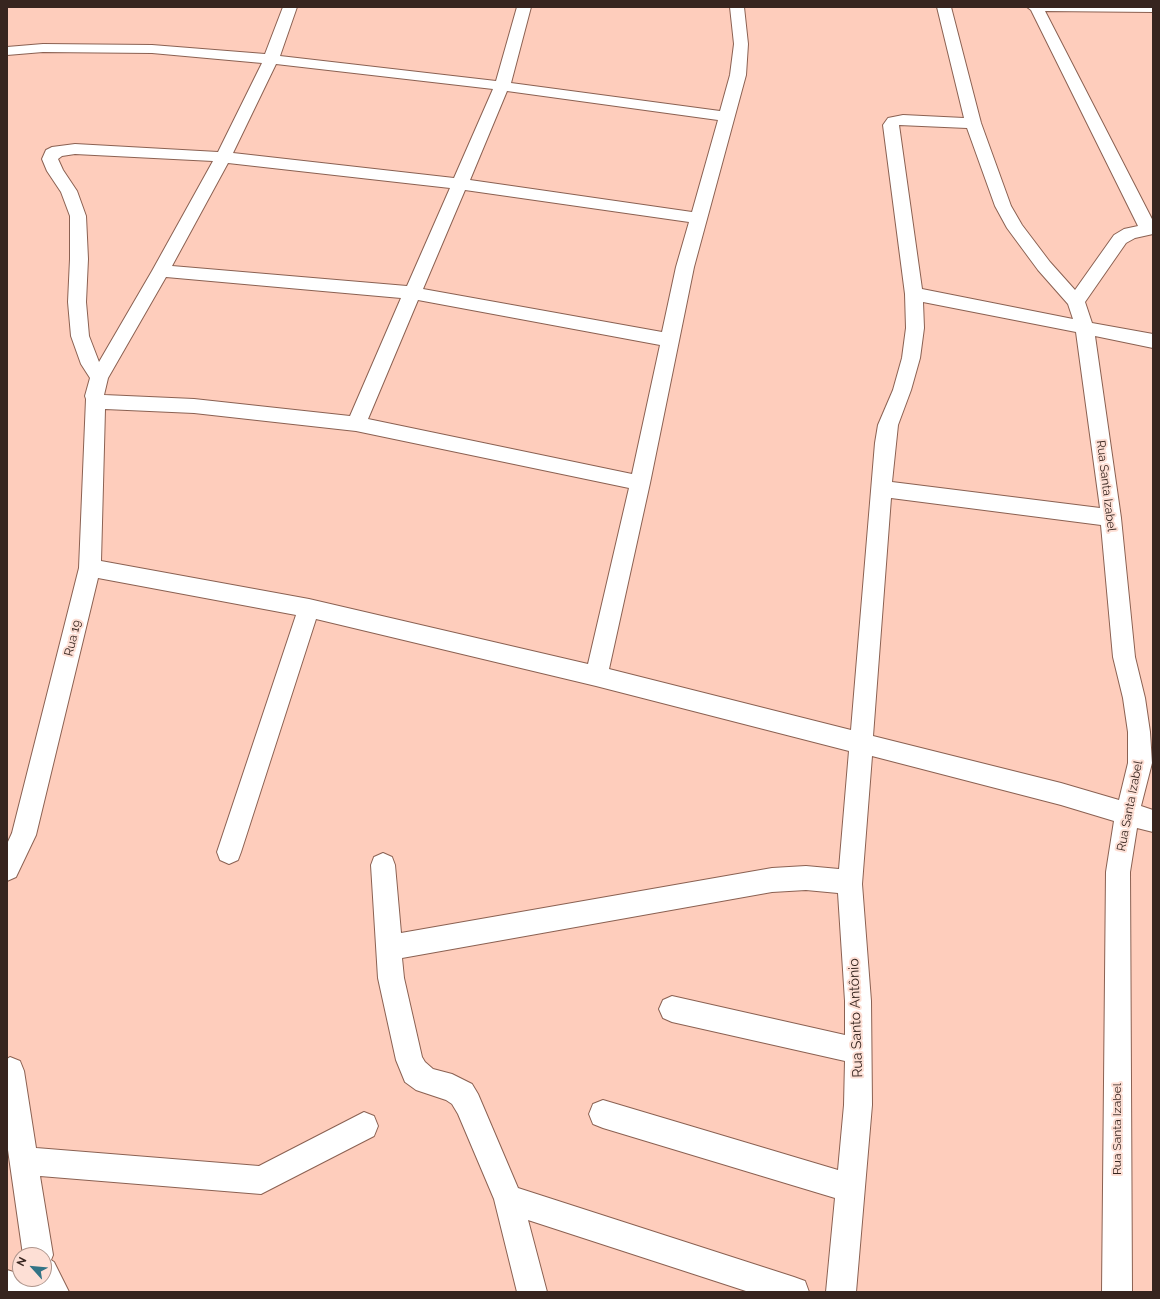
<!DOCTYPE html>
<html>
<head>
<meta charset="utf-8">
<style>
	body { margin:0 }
	#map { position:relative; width:1160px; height:1299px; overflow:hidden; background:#fecdbc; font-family:Raleway,sans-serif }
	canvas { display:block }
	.frame { position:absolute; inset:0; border:8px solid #37251f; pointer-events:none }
	.north { position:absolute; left:12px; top:1247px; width:40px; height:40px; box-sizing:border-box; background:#fddfd5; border:1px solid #ae958c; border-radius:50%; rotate:297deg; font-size:11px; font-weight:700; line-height:16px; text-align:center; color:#37251f }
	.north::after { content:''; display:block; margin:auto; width:14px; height:18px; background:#327486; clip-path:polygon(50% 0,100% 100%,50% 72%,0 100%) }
</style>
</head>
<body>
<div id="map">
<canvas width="1160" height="1299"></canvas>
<div class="frame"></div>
<div class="north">N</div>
</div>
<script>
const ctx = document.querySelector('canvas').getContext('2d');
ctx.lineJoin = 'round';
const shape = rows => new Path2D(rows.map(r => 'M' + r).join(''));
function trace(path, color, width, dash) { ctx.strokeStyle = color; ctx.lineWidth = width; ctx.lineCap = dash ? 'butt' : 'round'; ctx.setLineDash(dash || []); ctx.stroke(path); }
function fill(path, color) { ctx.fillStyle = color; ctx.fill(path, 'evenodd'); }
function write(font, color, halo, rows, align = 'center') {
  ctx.font = font + ' Raleway,sans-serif'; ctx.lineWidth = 4; ctx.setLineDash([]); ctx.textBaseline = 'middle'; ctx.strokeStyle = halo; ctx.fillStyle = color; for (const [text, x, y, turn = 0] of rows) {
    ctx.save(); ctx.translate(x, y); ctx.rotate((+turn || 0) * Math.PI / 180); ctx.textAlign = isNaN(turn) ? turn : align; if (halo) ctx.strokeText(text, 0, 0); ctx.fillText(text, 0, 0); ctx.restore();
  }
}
const minor = shape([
	[283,7,297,7,280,56,496,81,517,7,531,7,511,83,720,111,730,75,734,44,730,7,744,7,748,44,746,75,694,267,650,483,609,669,851,730,875,443,878,425,893,390,902,358,906,328,905,294,883,125,888,118,903,115,964,118,937,7,951,7,981,123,1011,206,1022,225,1050,262,1075,290,1114,235,1124,229,1138,226,1031,10,1027,7,1153,7,1153,12,1045,11,1153,221,1153,234,1135,238,1126,243,1085,302,1092,323,1153,334,1153,348,1095,336,1121,518,1135,657,1145,698,1150,732,1152,763,1141,806,1153,810,1153,832,1137,828,1130,872,1132,1292,1102,1292,1106,872,1114,821,1061,805,872,756,862,884,871,1001,872,1105,856,1292,826,1292,835,1198,603,1128,593,1124,589,1114,593,1104,603,1100,838,1170,844,1105,845,1061,672,1022,663,1018,659,1009,663,1000,672,996,845,1035,845,1001,838,893,806,890,772,892,402,958,404,978,422,1057,425,1062,433,1069,452,1074,472,1084,478,1094,518,1188,794,1277,805,1281,809,1292,749,1292,528,1220,547,1292,517,1292,494,1199,458,1114,452,1104,446,1100,416,1090,405,1082,396,1060,378,978,371,865,374,857,383,853,392,857,395,865,401,933,772,868,806,866,839,869,849,751,596,686,316,619,241,852,238,860,229,864,220,860,217,852,296,615,98,578,36,835,16,877,7,881,7,844,12,833,79,568,86,399,85,396,90,378,81,364,71,336,68,302,70,259,70,216,61,192,47,171,42,159,46,150,52,147,75,144,218,152,262,63,152,53,43,52,7,55,7,47,43,44,152,45,265,54,283,7],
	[276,64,493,89,454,178,233,153,276,64],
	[507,91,718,120,692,212,470,180,507,91],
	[899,125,967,128,995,206,1007,228,1038,270,1068,304,1073,319,922,289,899,125],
	[75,154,213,161,152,271,99,362,89,336,86,302,88,259,86,216,77,191,63,170,58,159,62,156,75,154],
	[228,163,450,188,407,286,172,266,228,163],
	[465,190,689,222,676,267,662,332,423,289,465,190],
	[166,277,401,298,350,416,194,399,104,395,108,378,166,277],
	[418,300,660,345,632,474,368,419,418,300],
	[923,302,1076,332,1100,508,892,482,898,425,911,390,920,358,924,328,923,302],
	[105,409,194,413,356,431,629,488,588,664,309,599,101,561,105,409],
	[891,498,1101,525,1113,657,1123,698,1128,732,1128,763,1119,800,1061,783,873,736,891,498],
	[10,1057,20,1061,24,1071,36,1148,259,1166,364,1112,374,1116,378,1126,374,1136,261,1194,40,1176,53,1255,51,1260,54,1262,69,1292,7,1292,7,1270,20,1274,20,1279,44,1279,44,1255,23,1255,7,1143,7,1059,10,1057]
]);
trace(minor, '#8b6152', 2);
fill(minor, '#fff');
write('12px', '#37251f', '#fddfd5', [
	["Rua Santa Izabel",1106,486,83],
	["Rua 19",73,638,-76],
	["Rua Santa Izabel",1130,806,-79],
	["Rua Santa Izabel",1117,1129,-90]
]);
write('14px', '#37251f', '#fddfd5', [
	["Rua Santo Antônio",856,1018,-92]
]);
</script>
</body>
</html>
